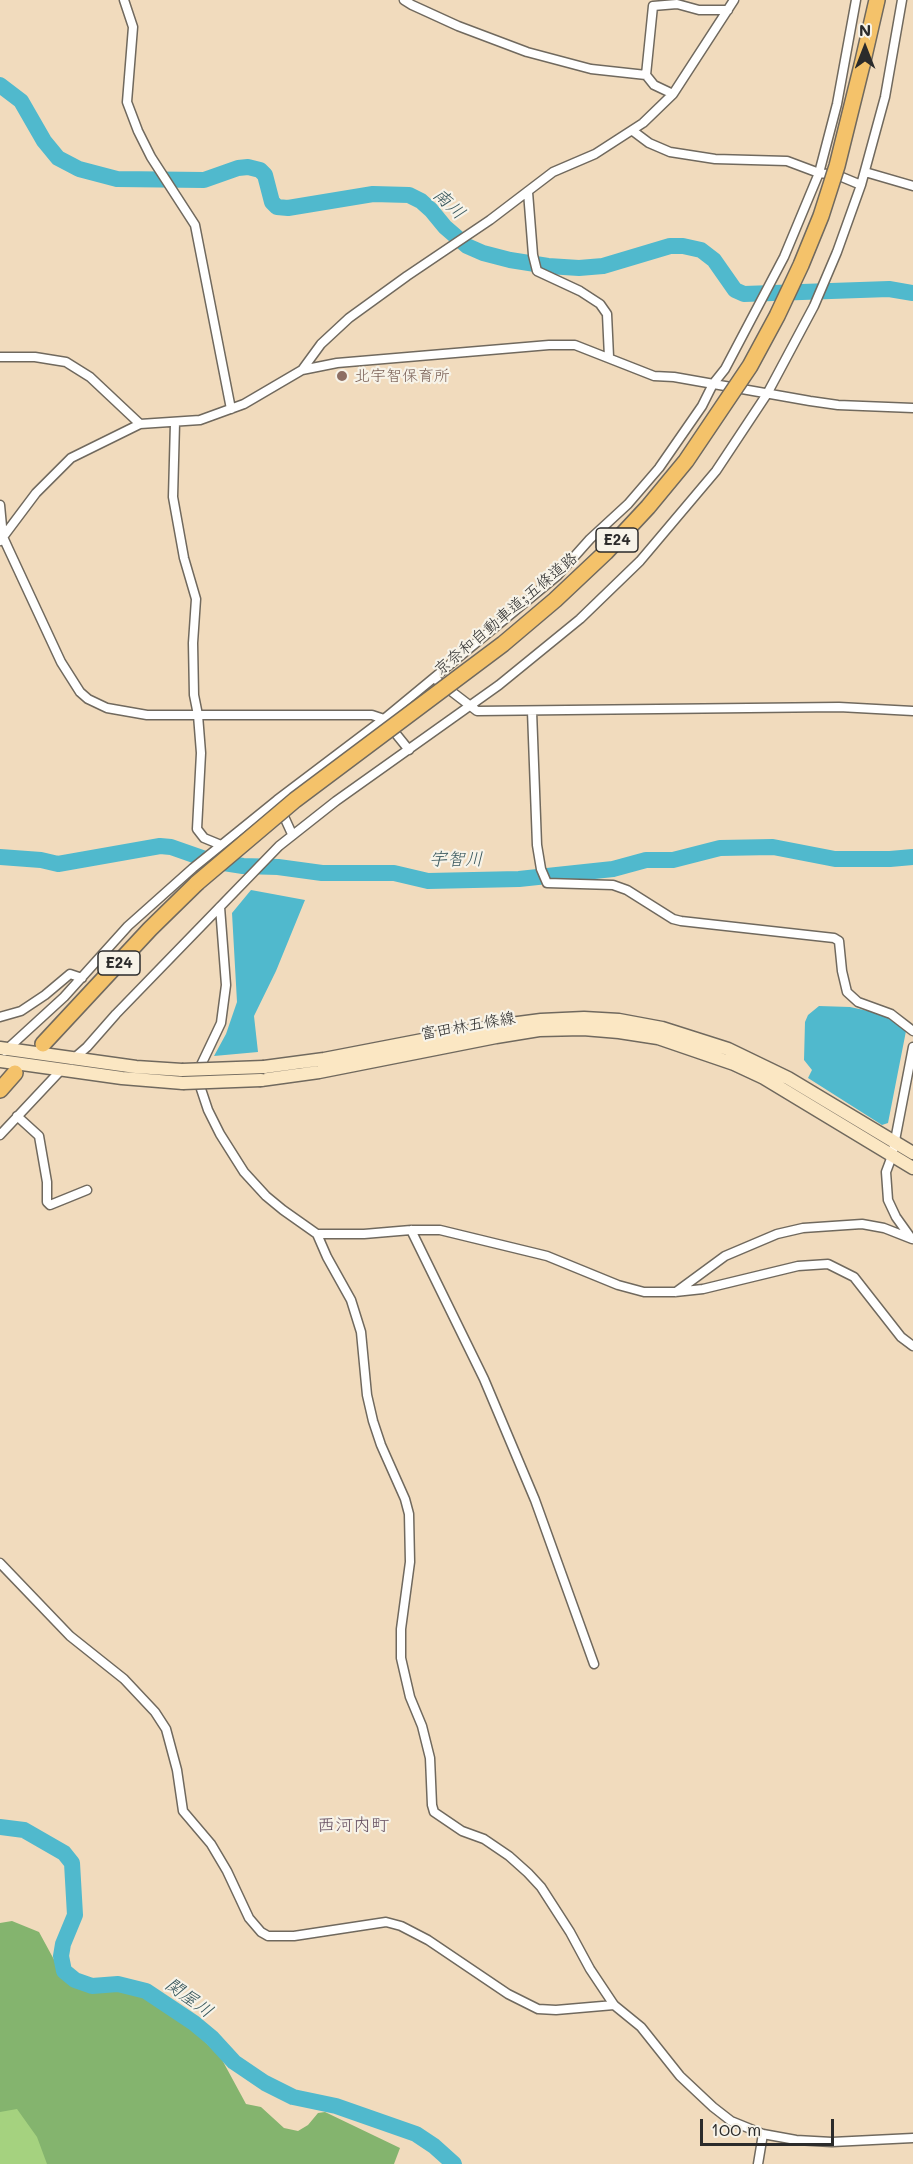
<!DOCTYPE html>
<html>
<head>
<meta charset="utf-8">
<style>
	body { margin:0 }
	#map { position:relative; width:913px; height:2164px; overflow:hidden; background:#f1dbbd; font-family:Mali,sans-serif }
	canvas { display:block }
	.north { position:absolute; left:835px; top:18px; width:60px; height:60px; -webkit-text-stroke:4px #f7f3e8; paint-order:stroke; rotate:0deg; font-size:16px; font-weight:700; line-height:24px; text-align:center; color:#2b2b2b }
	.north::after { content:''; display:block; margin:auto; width:21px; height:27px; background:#2b2b2b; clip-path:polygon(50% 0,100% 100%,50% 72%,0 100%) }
	.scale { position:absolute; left:700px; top:2119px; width:134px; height:27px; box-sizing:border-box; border:3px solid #2b2b2b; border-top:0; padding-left:8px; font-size:18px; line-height:21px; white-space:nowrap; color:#2b2b2b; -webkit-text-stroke:4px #f7f3e8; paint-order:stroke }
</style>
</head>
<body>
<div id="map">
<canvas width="913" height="2164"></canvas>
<div class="north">N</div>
<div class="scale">100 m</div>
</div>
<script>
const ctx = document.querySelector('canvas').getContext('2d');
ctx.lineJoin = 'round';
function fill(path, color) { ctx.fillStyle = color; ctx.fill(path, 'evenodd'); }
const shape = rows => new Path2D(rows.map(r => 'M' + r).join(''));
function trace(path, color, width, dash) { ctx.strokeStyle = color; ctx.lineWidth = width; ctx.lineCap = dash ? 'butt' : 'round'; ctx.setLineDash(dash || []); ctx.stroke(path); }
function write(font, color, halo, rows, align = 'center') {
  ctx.font = font + ' Mali,"Klee One",sans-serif'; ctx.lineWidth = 4.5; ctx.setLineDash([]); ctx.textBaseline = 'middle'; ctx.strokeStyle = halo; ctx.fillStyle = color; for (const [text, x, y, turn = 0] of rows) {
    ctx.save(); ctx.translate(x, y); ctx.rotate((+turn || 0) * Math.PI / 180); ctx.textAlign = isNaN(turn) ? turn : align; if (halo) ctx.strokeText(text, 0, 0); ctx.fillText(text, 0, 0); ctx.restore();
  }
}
fill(shape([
	[28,2099,65,2164,0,2164,0,2107]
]), '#a5d27f');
fill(shape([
	[12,1921,39,1932,58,1967,70,1984,87,1990,134,1992,145,1997,188,2026,220,2056,246,2104,261,2107,284,2128,298,2131,308,2125,318,2113,325,2112,400,2148,394,2164,47,2164,37,2137,17,2109,0,2112,0,1923]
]), '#84b46e');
fill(shape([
	[251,890,305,900,276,971,254,1016,258,1052,214,1056,226,1034,237,1002,232,913],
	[819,1006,850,1007,873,1012,891,1019,906,1031,888,1123,882,1125,808,1078,812,1070,804,1060,805,1022,808,1015]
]), '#50b9cd');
trace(shape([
	[0,85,21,101,44,141,58,158,79,169,117,179,204,180,238,168,248,167,260,170,265,175,272,202,277,207,288,208,373,194,409,195,421,201,431,210,445,227,467,246,483,253,510,260,548,266,579,268,603,266,670,246,683,246,701,250,714,260,735,290,744,294,889,289,913,293],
	[0,857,41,860,58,864,160,846,171,847,211,861,243,866,278,867,322,873,394,873,428,881,519,879,613,869,646,860,673,860,720,848,773,847,835,859,890,859,913,857],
	[0,1827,24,1830,64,1853,72,1863,75,1915,63,1944,61,1956,64,1971,75,1980,92,1986,118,1984,146,1991,194,2023,212,2038,234,2062,265,2083,293,2097,336,2106,416,2134,434,2146,454,2164]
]), '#50b9cd', 16);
const street = shape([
	[124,0,133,27,127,102,138,131,151,157,195,225,231,409],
	[404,0,412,5,458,26,527,52,591,69,646,75],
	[673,94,654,85,646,75,653,6,677,4,699,10,728,10],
	[633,131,649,143,670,152,715,159,787,161,819,173,837,175,861,185],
	[865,172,913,186],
	[528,192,533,255,537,271,580,291,600,304,607,314,609,357],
	[0,357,35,357,66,362,90,377,140,424],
	[302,370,321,344,349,318,407,276,490,220,553,172,595,154,643,123,673,94,734,0],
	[175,423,173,497,184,558,196,599,193,643,194,695,198,715,201,753,197,829,204,838,221,845],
	[0,505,3,537,8,548,61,662,80,692,88,699,107,708,147,715,372,715,384,719,409,750],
	[0,541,36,493,71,458,140,424,200,420,244,404,302,370,337,363,549,345,575,345,654,376,674,377,810,401,838,405,913,408],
	[434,678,477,711,839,707,913,711],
	[532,711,537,845,541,869,547,883,613,885,627,890,673,919,681,921,834,938,839,941,842,971,847,992,858,1002,891,1014,913,1031],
	[281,810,292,834],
	[220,907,226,985,221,1023,201,1065,201,1089,208,1110,220,1134,244,1172,266,1196,283,1210,317,1234,327,1257,351,1300,361,1332,367,1395,373,1421,381,1445,405,1499,409,1514,410,1562,401,1629,401,1658,410,1697,422,1726,430,1758,432,1805,434,1812,462,1831,484,1839,509,1856,528,1873,541,1887,570,1932,590,1969,614,2005,641,2027,680,2076,713,2107,731,2121,763,2134,796,2140,832,2142,913,2138],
	[0,1017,21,1011,45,995,70,974,82,978],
	[5,1051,64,997,128,926,193,868,277,800,384,719,557,576,590,539,628,504,659,468,702,406,713,384,725,369,784,257,819,173,837,104,856,0],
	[72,1060,87,1047,116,1014,279,846,336,801,499,685,580,619,640,561,716,471,767,394,814,306,837,252,861,185,885,97,902,0],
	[17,1116,39,1136,47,1182,47,1202,50,1205,87,1190],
	[0,1135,62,1069],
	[411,1230,484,1379,535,1500,594,1664],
	[317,1234,364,1234,411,1230,440,1230,547,1256,618,1285,644,1292,675,1292,703,1289,798,1266,828,1264,854,1277,901,1337,913,1346],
	[911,1238,896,1217,888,1200,886,1172,892,1156,913,1047],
	[676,1292,725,1256,777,1234,803,1228,862,1224,884,1228,912,1239],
	[0,1563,70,1636,124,1679,155,1712,166,1729,177,1770,183,1811,211,1844,227,1871,249,1918,261,1932,268,1936,294,1936,386,1922,401,1926,428,1940,508,1994,538,2009,556,2010,614,2005],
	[758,2164,763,2134]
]);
const secondary = shape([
	[0,1048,136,1067,182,1070],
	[0,1061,122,1078,183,1083],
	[264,1067,324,1059,495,1026,541,1020,584,1018,619,1020,662,1028,728,1049,788,1078,913,1153],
	[261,1080,319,1072,496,1037,539,1030,583,1029,619,1032,658,1038,734,1064,764,1078,913,1168]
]);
const highway = shape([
	[862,65,877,0],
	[43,1044,150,929,197,883],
	[0,1090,15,1073]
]);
trace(street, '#70695e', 11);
trace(secondary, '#70695e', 15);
trace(highway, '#70695e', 18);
trace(street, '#fff', 8);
trace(secondary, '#fbe7c3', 12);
trace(highway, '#f4c26a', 15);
const secondaryBridge = shape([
	[182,1070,264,1067],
	[183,1083,261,1080]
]);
const highwayBridge = shape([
	[197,883,295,800,503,644,555,600,606,552,648,507,686,461,750,366,777,316,801,265,821,216,837,166,862,65]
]);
trace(secondaryBridge, '#70695e', 15, []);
trace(highwayBridge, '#70695e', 18, []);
trace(secondaryBridge, '#fbe7c3', 12);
trace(highwayBridge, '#f4c26a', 15);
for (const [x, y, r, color] of [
	[342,376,6,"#8d6e63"]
]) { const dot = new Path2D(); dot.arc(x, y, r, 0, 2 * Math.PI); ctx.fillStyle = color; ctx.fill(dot); trace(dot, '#f7f3e8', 2); }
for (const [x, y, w] of [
	[617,540,42],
	[119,963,42]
]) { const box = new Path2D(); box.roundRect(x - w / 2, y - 12, w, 24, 4.5); ctx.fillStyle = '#f7f3e8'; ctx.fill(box); trace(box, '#2b2b2b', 1.5); }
write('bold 15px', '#2b2b2b', null, [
	["E24",617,540],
	["E24",119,963]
]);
write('16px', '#785e54', '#f7f3e8', [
	["北宇智保育所",354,376]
], 'left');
write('16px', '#2b2b2b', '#f7f3e8', [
	["京奈和自動車道;五條道路",506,614,-40],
	["富田林五條線",468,1026,-10]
]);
write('italic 18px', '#36565c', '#f7f3e8', [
	["南川",449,204,43],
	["宇智川",456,859],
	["関屋川",189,1998,36]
]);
write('18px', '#654e60', '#f7f3e8', [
	["西河内町",353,1825]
]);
</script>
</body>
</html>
